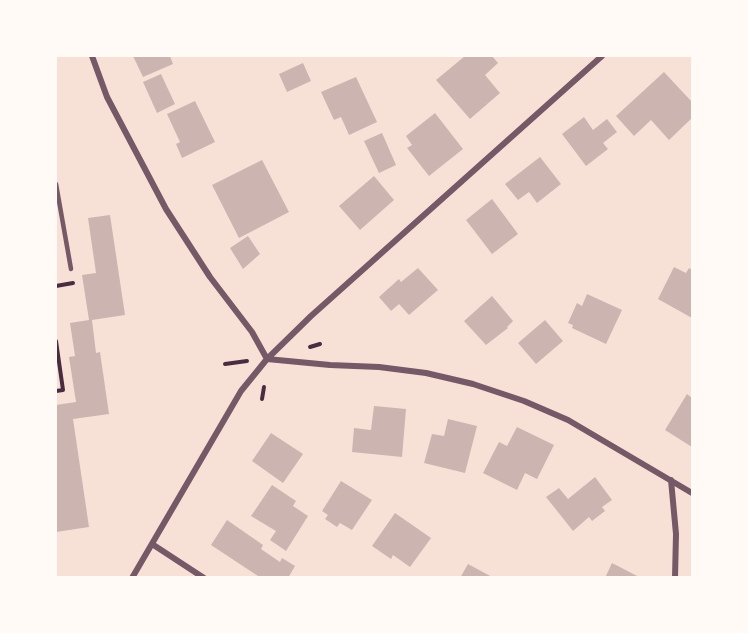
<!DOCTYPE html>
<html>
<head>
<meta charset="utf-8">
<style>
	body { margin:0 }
	#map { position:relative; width:748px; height:633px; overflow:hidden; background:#f7e1d7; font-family:Cabin,sans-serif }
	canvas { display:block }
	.frame { position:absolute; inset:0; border:57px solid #fffaf5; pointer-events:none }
</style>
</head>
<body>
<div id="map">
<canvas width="748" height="633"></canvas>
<div class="frame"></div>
</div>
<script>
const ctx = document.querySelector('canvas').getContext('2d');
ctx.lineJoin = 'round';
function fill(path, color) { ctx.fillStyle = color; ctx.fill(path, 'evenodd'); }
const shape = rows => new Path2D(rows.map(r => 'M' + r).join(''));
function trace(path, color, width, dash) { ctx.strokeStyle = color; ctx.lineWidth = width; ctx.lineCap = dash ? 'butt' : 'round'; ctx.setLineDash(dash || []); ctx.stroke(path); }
fill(shape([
	[133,56,170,56,173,64,143,77],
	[465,56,492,56,498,63,485,75,500,93,470,119,436,80],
	[303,63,311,81,287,92,279,74],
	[664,72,692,102,692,118,669,140,651,120,634,136,616,116],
	[161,74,175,104,157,113,143,82],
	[356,77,377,122,349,135,341,117,334,120,321,92],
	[195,101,215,142,182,158,176,144,180,142,167,114],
	[435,113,463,149,429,176,407,148,412,145,406,136],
	[584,117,593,130,607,119,617,132,603,143,608,149,586,166,562,134],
	[382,133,396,165,379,173,364,141],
	[540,157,561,184,537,203,529,192,518,200,505,184],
	[262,160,289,212,239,238,212,185],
	[374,176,394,200,360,230,339,206],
	[492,199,518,234,492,254,466,220],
	[110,215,125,315,92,320,96,353,100,352,109,414,73,419,89,527,56,532,56,405,76,402,69,357,75,356,70,323,89,320,82,275,96,273,88,218],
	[248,236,260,254,243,269,230,248],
	[674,267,686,273,689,268,692,270,692,318,658,299],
	[418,268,438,290,409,315,399,304,391,311,379,297,399,279,401,282],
	[587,294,622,310,606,344,572,328,573,325,568,323,577,303,582,306],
	[492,296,513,321,507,327,508,328,486,345,464,321],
	[545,320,563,341,536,364,518,343],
	[687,394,692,398,692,447,665,430],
	[374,406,406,409,402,457,352,452,354,428,371,430],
	[448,419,477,426,465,473,424,463,432,434,444,436],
	[517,427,554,445,537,479,525,473,517,490,483,473,499,442,507,446],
	[271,433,303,454,283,483,252,461],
	[595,477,612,500,602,507,605,511,592,521,589,517,573,531,546,497,559,488,568,499],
	[341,481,372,500,352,530,340,523,337,527,325,519,328,515,322,511],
	[272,485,296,501,293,506,308,516,286,551,270,540,276,531,251,516],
	[395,513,431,538,410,567,393,555,391,559,372,546],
	[227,520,263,545,261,549,280,562,282,558,295,566,288,578,261,578,211,545],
	[612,563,641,578,605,578],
	[468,564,494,578,460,578]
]), '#ccb4b1');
trace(shape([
	[56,286,73,283],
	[56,341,63,390,56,391],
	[310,347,320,344],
	[225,364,247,361],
	[262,399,264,387]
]), '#4a2c40', 4);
trace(shape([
	[56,184,71,269]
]), '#755966', 4.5);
trace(shape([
	[92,56,107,97,166,209,210,277,252,332,267,359],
	[267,359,330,365,379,367,426,373,473,384,524,401,568,420,692,493],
	[671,480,676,534,675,578],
	[152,544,204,578],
	[132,578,241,391,267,359,311,316,602,56]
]), '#755966', 6);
</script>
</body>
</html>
